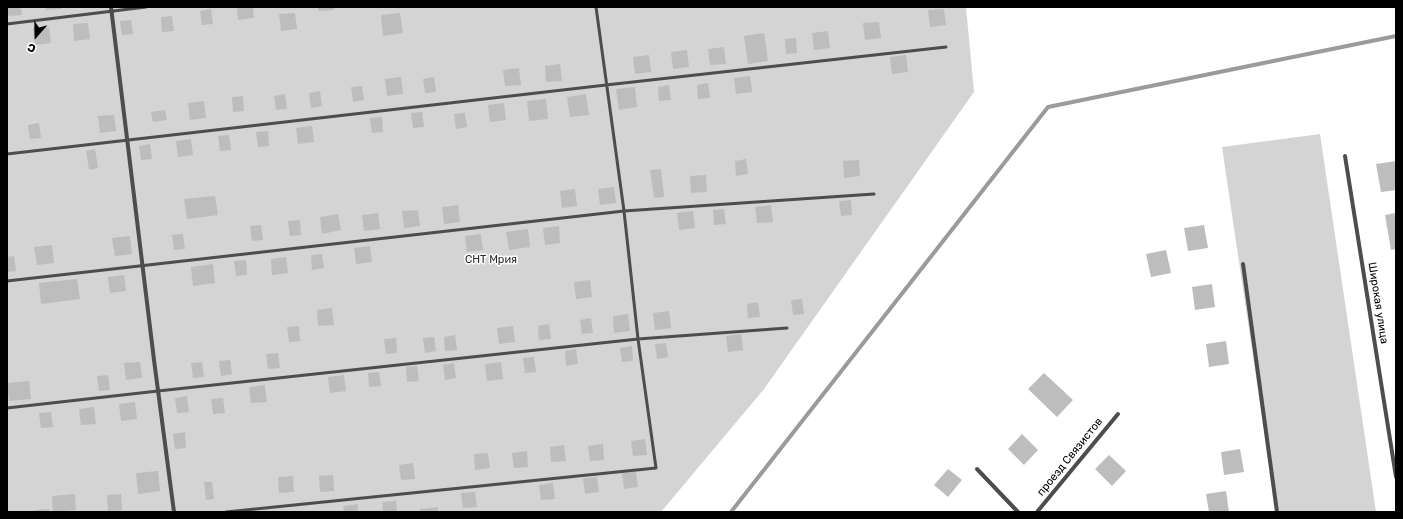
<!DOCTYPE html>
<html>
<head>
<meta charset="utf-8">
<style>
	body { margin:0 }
	#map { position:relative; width:1403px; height:519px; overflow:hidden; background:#fff; font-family:Rubik,sans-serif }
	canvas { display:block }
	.frame { position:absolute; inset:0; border:8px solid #000; pointer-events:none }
	.north { position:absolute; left:16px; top:16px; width:40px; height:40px; -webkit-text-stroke:3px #fff; paint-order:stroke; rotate:200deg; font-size:11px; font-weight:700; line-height:16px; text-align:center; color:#000 }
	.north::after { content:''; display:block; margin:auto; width:14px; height:18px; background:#000; clip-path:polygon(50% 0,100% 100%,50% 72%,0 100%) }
</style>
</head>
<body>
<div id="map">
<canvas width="1403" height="519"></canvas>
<div class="frame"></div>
<div class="north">С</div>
</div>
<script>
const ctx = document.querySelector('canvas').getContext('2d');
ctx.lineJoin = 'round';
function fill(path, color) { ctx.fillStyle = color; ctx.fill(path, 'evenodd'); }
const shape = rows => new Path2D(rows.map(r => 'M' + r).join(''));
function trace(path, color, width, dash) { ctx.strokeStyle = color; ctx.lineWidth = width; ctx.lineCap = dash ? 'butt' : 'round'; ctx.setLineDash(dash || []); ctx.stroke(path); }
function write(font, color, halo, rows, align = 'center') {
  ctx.font = font + ' Rubik,sans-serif'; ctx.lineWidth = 3; ctx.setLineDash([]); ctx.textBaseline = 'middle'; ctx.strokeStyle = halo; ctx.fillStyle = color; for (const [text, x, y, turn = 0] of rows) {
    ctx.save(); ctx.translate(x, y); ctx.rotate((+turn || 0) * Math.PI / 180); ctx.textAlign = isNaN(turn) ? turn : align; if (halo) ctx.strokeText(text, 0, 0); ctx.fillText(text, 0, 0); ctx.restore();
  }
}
fill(shape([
	[7,7,966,7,974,92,764,389,661,512,7,512],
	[1320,134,1376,512,1276,512,1222,147]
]), '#d4d4d4');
trace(shape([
	[731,512,1048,107,1396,36]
]), '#9b9b9b', 4);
fill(shape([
	[7,7,21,7,22,15,7,16],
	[46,7,62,7,62,9,46,10],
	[237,7,253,7,254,18,238,20],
	[318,7,334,7,334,10,318,11],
	[211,9,213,24,202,25,200,11],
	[944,9,946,25,930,27,928,10],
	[295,13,297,29,281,31,279,14],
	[400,13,403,33,383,36,381,15],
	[172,16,174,31,162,32,161,17],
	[131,20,133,34,122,35,120,21],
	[879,22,881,38,865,40,863,23],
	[88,23,90,39,74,41,73,24],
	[49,27,51,43,35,45,33,28],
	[828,31,830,48,814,50,812,33],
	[764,33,768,61,748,64,744,36],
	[796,38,797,53,786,54,785,39],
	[724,47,726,64,710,65,708,49],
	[687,50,689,67,673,69,671,52],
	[649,55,651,72,635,74,633,57],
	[906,55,908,72,892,74,890,57],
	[560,64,562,81,546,82,545,66],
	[519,68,521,85,505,86,503,70],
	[750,76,752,92,736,94,734,78],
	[401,77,403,94,387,96,385,79],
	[434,77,436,92,425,93,423,79],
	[708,83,710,98,698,99,697,85],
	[669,85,671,100,659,101,658,87],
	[362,86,364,100,353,102,351,87],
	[635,87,637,107,619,110,616,89],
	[320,91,322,106,311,108,309,93],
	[285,94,287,109,276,110,274,96],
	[586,94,589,115,570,117,567,97],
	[243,96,244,111,233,112,232,97],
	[546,99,548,119,529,121,527,101],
	[204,101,206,118,190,120,188,103],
	[504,103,506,120,490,122,488,105],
	[165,110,167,120,153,122,151,112],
	[422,112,424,127,413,128,411,113],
	[465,113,467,127,456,129,454,114],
	[114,115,116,131,100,133,98,116],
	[382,117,383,132,372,133,370,118],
	[39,123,41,138,30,139,28,125],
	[312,126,314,142,298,144,296,128],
	[268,131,269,146,258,147,256,132],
	[229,135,231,150,220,151,218,136],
	[191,139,193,155,178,157,176,141],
	[150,144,152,159,141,160,139,146],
	[95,149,98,168,89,170,86,151],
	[746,159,748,174,736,176,735,161],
	[859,160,860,176,844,178,843,161],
	[1396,161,1396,190,1381,192,1376,164],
	[661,169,664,197,654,198,650,170],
	[706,175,707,192,691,193,690,176],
	[614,187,616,203,600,205,598,189],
	[575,189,577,206,562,208,560,191],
	[215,196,218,215,187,219,184,199],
	[851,200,852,215,841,216,839,201],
	[458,205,460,222,444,224,442,207],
	[771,205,773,222,757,223,755,207],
	[724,209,726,224,714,225,713,210],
	[418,210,420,226,404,228,402,211],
	[693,211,695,228,679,230,677,213],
	[378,213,380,229,364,231,362,215],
	[1396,213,1396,249,1391,250,1385,215],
	[338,214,341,230,322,234,320,217],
	[300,220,301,235,290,236,288,221],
	[261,225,263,240,252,241,250,226],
	[1204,225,1208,248,1188,251,1184,228],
	[559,226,560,243,545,245,543,228],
	[528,229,530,247,509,250,506,232],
	[183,234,185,249,174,250,172,235],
	[481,234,483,250,467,252,465,236],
	[130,236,132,254,115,256,112,238],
	[52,245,54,263,37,265,34,247],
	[370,246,372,262,356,264,354,248],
	[1166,250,1171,273,1151,277,1146,254],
	[322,254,324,268,312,270,311,255],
	[14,256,16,271,7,272,7,257],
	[286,257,288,273,272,275,271,259],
	[246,260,247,275,236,276,234,261],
	[213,264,215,283,193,286,191,267],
	[124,275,126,291,110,293,108,277],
	[77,279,80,299,41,304,39,283],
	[590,280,592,297,576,299,574,282],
	[1212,284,1215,307,1195,310,1192,287],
	[802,299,804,314,793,315,791,300],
	[758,302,760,317,748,318,747,304],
	[332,308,334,325,318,326,317,310],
	[669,311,671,328,655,330,653,313],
	[628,314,630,331,614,333,613,316],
	[591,318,593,333,582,334,580,320],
	[549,324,551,339,539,340,538,326],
	[299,326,300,341,289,342,287,327],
	[513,326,515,342,499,344,497,328],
	[741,334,743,350,728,352,726,336],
	[455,335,457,350,445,351,444,337],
	[434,337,436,351,425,353,423,338],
	[396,338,397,353,386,354,384,339],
	[1226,341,1229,364,1209,367,1206,344],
	[666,343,668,357,657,359,655,344],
	[632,346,633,361,622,362,620,348],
	[576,349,578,364,566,366,565,351],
	[278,353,280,368,268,369,266,354],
	[534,357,536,372,525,373,523,358],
	[230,360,232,374,221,376,219,361],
	[140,362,142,378,126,380,124,363],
	[202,362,204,377,193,378,191,363],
	[501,362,503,379,487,381,485,364],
	[454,363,456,378,445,380,443,365],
	[417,366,419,381,407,382,406,367],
	[379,372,381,386,369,387,368,373],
	[1044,373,1073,400,1057,417,1028,389],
	[108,375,110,390,99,391,97,376],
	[344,375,346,391,330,393,328,377],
	[29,381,31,399,9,401,7,383],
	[265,385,267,402,251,403,249,387],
	[187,396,189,412,177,413,175,398],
	[223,398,225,413,213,414,211,399],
	[135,402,137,419,121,421,119,404],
	[94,407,96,424,81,425,79,409],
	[51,412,53,427,41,428,39,413],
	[185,432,186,448,175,449,173,434],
	[1022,434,1038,450,1024,465,1008,449],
	[645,439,647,455,633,456,631,441],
	[603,444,604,460,590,461,588,446],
	[564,445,566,461,551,462,550,447],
	[1240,449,1244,472,1224,475,1221,452],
	[527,451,528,467,514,468,512,453],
	[488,453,490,468,475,470,474,454],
	[1109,455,1126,471,1112,486,1095,469],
	[413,463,415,479,401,480,399,465],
	[948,469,962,480,948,497,934,485],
	[158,471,160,491,138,494,136,473],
	[636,472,638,487,624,489,622,473],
	[333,475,334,491,320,492,319,476],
	[293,476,294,492,279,493,278,477],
	[597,477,599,492,585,494,583,478],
	[204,482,212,482,214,499,206,500],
	[553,483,555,499,541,500,539,485],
	[1226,491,1229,512,1209,512,1206,494],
	[475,492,477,507,463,508,461,493],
	[75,494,76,510,53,512,52,496],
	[121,494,122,510,108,511,107,495],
	[396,501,397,512,383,512,382,502],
	[358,504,358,512,344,512,343,506],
	[438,507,438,512,420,512,420,509],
	[49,509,49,512,35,512,35,510]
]), '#bdbdbd');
trace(shape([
	[7,24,146,7],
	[7,154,606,85,946,47],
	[7,281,624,211,874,194],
	[7,408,158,391,638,339,787,328],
	[226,512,656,468,638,339,624,211,596,7]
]), '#4d4d4d', 3);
trace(shape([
	[111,7,154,360,174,512],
	[1345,156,1396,477],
	[1243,264,1277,512],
	[977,469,1018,512],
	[1037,512,1118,414]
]), '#4d4d4d', 4);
write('11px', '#2b2b2b', '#fff', [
	["СНТ Мрия",491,260]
]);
write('11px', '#000', '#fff', [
	["Широкая улица",1378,303,81],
	["проезд Связистов",1070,457,-51]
]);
</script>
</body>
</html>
